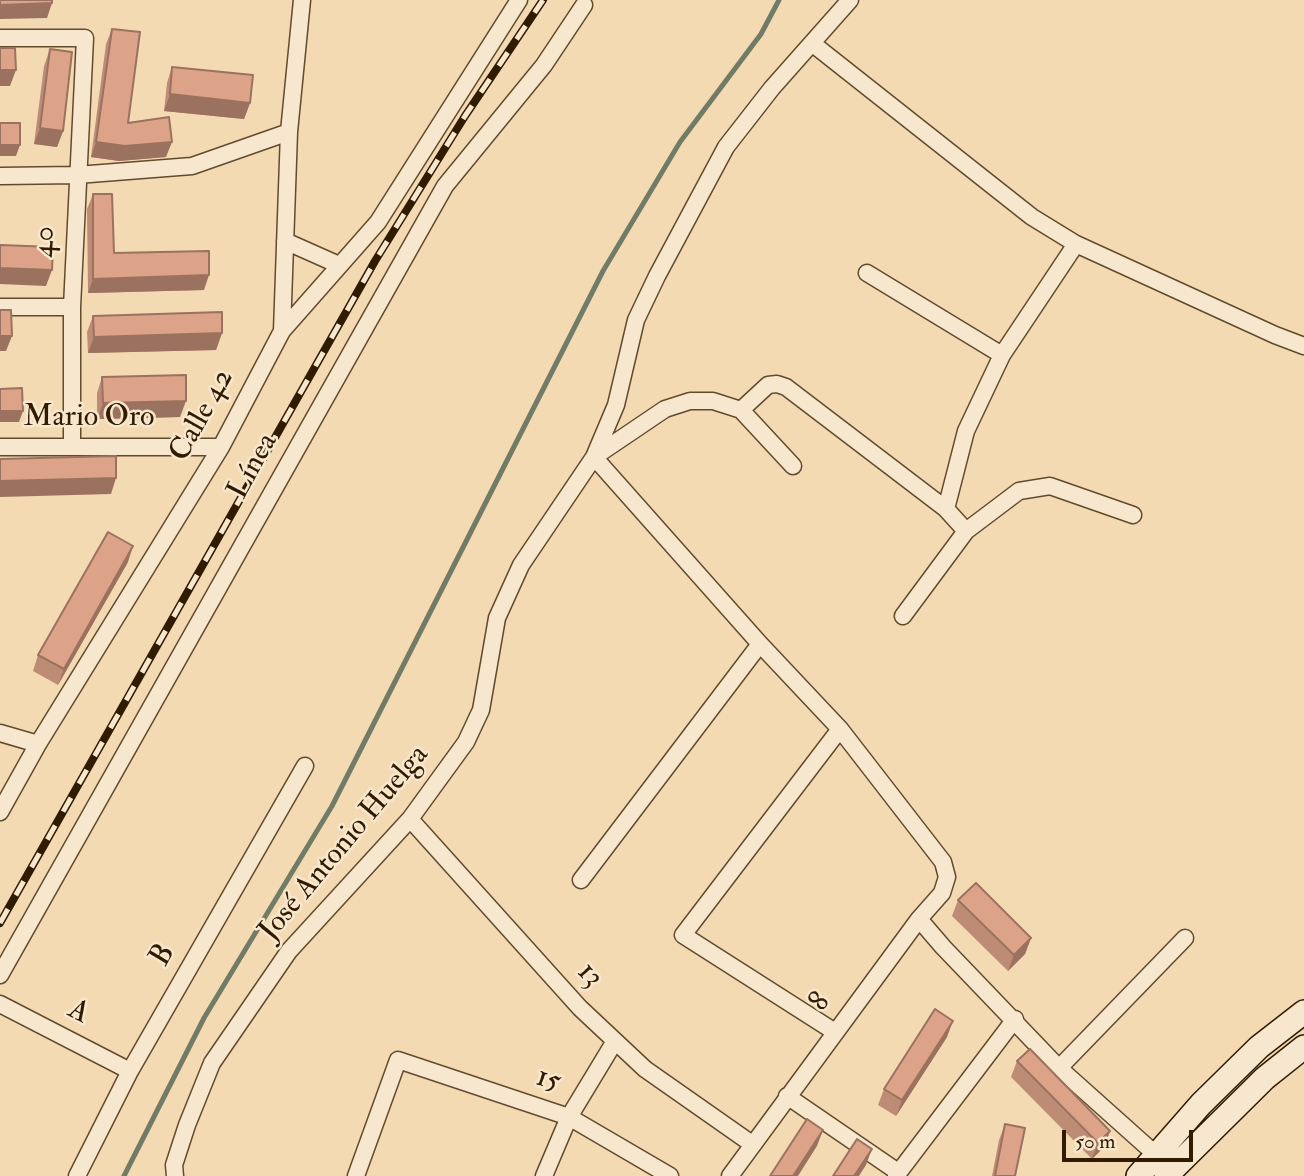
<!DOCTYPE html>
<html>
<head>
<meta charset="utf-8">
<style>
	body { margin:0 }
	#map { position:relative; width:1304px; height:1176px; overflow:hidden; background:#f3dab3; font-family:"IM FELL Double Pica",serif }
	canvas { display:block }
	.scale { position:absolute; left:1062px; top:1130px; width:131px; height:32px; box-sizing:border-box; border:4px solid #301b00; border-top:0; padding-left:9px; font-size:21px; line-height:24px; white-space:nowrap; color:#301b00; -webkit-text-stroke:5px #f7e7ce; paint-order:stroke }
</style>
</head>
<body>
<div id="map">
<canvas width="1304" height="1176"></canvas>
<div class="scale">50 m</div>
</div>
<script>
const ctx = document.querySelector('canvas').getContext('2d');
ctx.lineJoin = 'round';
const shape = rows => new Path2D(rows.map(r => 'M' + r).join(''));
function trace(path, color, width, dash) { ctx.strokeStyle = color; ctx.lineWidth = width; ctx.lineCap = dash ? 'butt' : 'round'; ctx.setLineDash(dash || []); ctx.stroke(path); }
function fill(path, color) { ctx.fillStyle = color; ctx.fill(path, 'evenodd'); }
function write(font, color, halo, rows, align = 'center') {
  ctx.font = font + ' "IM FELL Double Pica",serif'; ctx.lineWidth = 5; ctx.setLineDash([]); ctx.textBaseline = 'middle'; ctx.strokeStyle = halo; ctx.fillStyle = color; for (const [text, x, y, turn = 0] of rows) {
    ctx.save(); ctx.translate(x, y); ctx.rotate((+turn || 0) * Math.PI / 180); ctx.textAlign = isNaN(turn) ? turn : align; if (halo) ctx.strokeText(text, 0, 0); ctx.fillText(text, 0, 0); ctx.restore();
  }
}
trace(shape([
	[124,1176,204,1018,332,806,603,271,680,142,761,34,779,0]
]), '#717b65', 5);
const street = shape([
	[0,38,85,38,72,307,72,447],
	[813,44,1032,217,1076,244,1275,335,1304,346],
	[0,176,77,175,192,166,289,132],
	[285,241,339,265],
	[867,273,1002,355],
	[0,307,72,307],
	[282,331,378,222,519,0],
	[741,410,768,385,777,384,786,387,946,509,966,531],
	[0,447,221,447],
	[946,509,966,431,1002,355,1076,244],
	[903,616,966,531,1019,491,1050,486,1133,515],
	[0,733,38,744],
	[0,812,38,744,221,447,282,331,289,132,302,0],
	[410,819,580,1008,645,1069,752,1144],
	[581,880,760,644],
	[919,919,943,947,1059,1068,1163,1161],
	[0,975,445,186,544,65,584,5],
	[0,1004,130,1071],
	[835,1032,683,935,840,729],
	[1059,1068,1185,938],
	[787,1096,898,1172],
	[77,1176,130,1071,305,766],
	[175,1176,174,1165,187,1125,212,1063,289,951,410,819,466,742,481,710,497,618,521,565,594,457,616,405,636,320,657,276,726,147,772,88,850,0],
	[356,1176,398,1060,569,1117,670,1176],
	[544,1176,569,1117,615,1041],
	[730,1176,919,919,942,893,947,877,943,862,840,729,760,644,594,457,665,409,690,401,713,401,741,410,793,466],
	[896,1176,1015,1019]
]);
const secondary = shape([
	[1138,1176,1201,1104,1259,1047,1304,1012],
	[1166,1176,1265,1078,1304,1047]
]);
trace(street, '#614b2d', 19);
trace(secondary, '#301b00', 26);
trace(street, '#f7e7ce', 16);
trace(secondary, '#f7e7ce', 23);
const rail = shape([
	[0,923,375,261,465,116,543,0]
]);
trace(rail, '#301b00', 8);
trace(rail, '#f7e7ce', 5, [16]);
fill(shape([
	[112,29,128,123,166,157,119,161,91,157,106,44],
	[50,49,63,131,57,147,34,144,44,66],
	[172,67,250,103,244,119,164,111,167,83],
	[93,194,114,253,204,290,88,293,87,209],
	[93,316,222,333,216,350,88,353,87,332],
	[102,377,180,417,97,419,97,393],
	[128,562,58,685,33,671,38,655],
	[958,900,1031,938,1025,954,1008,971,952,916],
	[947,1037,896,1116,878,1105,884,1089],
	[1017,1061,1110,1131,1104,1147,1092,1159,1011,1077],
	[1005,1124,1015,1176,992,1176,999,1140]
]), '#be8c75');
fill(shape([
	[52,3,47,18,0,19,0,5],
	[0,70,16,70,10,86,0,86],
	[170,94,250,103,244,119,164,111],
	[40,128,63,131,57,147,34,144],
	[96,142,172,142,166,157,119,161,91,157],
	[0,145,20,145,16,156,0,156],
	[0,268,52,270,46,286,0,284],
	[209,275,204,290,88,293,93,279],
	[222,333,216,350,88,353,94,337],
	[0,336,12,336,6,351,0,351],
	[186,401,180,417,97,419,103,403],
	[0,411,23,411,19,422,0,422],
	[116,478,111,494,0,497,0,481],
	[133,546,128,562,58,685,64,669],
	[1031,938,1025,954,1008,971,1014,955],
	[953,1021,947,1037,896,1116,902,1100],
	[823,1130,817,1146,798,1176,793,1176],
	[1110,1131,1104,1147,1092,1159,1098,1143],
	[872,1149,866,1165,859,1176,854,1176]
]), '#9b725f');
const building = shape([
	[0,0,52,0,52,3,0,5,0,0],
	[112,29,140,32,128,123,169,117,172,142,125,146,96,142,112,29],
	[0,48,15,48,16,70,0,70,0,48],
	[50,49,72,52,63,131,40,128,50,49],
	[172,67,253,75,250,103,170,94,172,67],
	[0,123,20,123,20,145,0,145,0,123],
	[93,194,112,194,114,253,209,251,209,275,93,279,93,194],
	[0,245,53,247,52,270,0,268,0,245],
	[0,310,11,310,12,336,0,336,0,310],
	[222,312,222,333,94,337,93,316,222,312],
	[186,375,186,401,103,403,102,377,186,375],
	[22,388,23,411,0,411,0,389,22,388],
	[116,456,116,478,0,481,0,459,116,456],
	[108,532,133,546,64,669,38,655,108,532],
	[976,883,1031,938,1014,955,958,900,976,883],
	[935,1009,953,1021,902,1100,884,1089,935,1009],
	[1030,1049,1110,1131,1098,1143,1017,1061,1030,1049],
	[807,1119,823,1130,793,1176,770,1176,807,1119],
	[1005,1124,1025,1128,1015,1176,995,1176,1005,1124],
	[857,1139,872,1149,854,1176,833,1176,857,1139]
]);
fill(building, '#dda388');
trace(building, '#9b725f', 2);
write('30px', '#301b00', '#f7e7ce', [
	["40",46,242,-88],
	["Calle 42",203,416,-61],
	["Mario Oro",89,419],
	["Línea",254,467,-61],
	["José Antonio Huelga",345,844,-50],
	["B",164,956,-60],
	["13",589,976,47],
	["8",821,1003,-53],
	["A",78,1013,27],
	["15",548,1081,18]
]);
</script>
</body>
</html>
